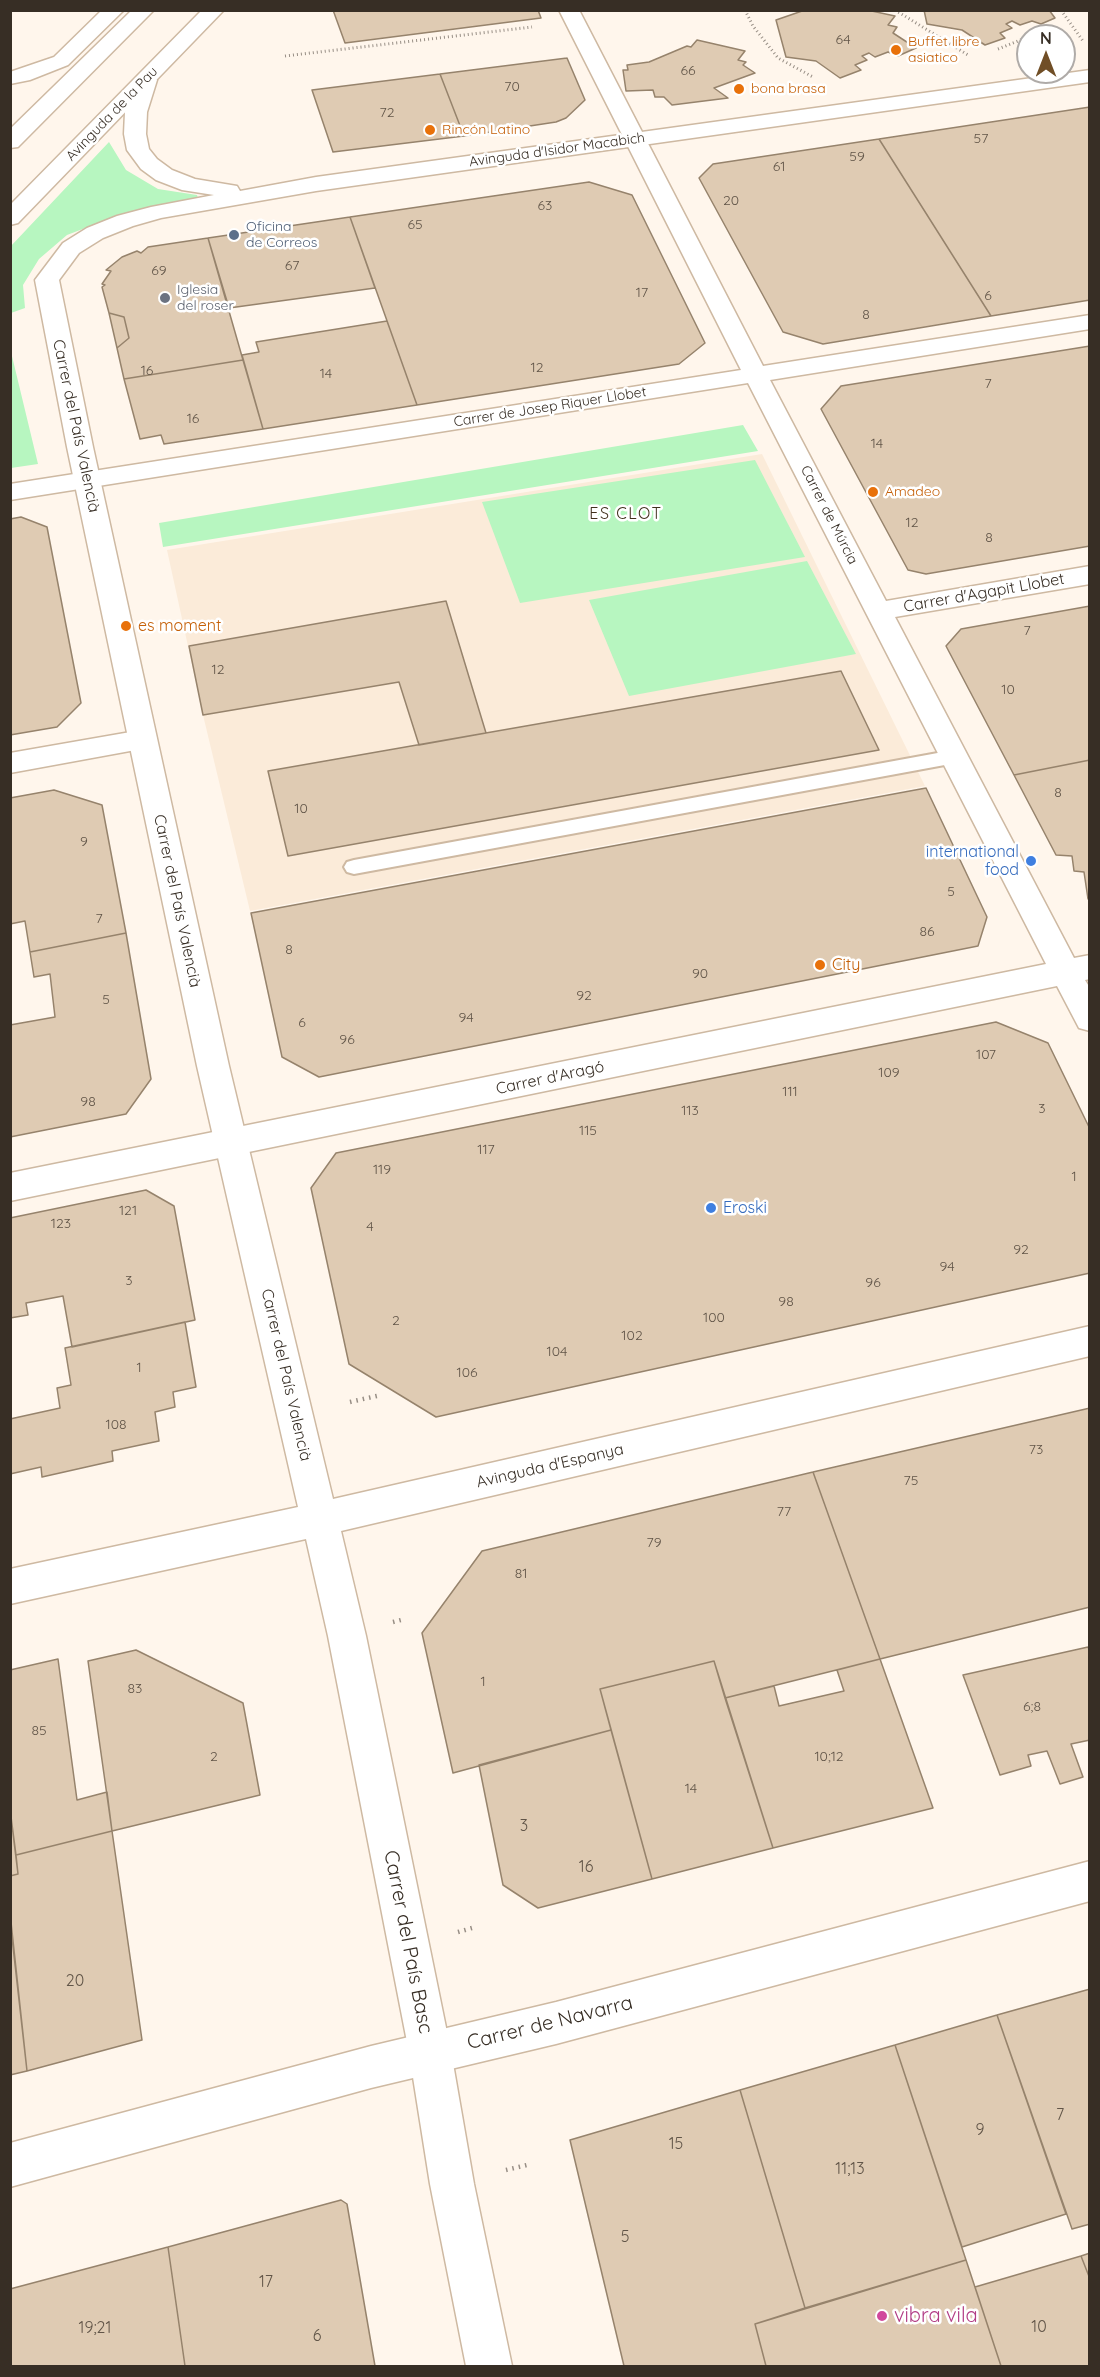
<!DOCTYPE html>
<html>
<head>
<meta charset="utf-8">
<style>
	body { margin:0 }
	#map { position:relative; width:1100px; height:2377px; overflow:hidden; background:#fff6ec; font-family:Quicksand,sans-serif }
	canvas { display:block }
	.frame { position:absolute; inset:0; border:12px solid #372e25; pointer-events:none }
	.north { position:absolute; left:1016px; top:24px; width:60px; height:60px; box-sizing:border-box; background:#fff; border:2px solid #afaba8; border-radius:50%; rotate:0deg; font-size:16px; font-weight:700; line-height:24px; text-align:center; color:#372e25 }
	.north::after { content:''; display:block; margin:auto; width:21px; height:27px; background:#704e26; clip-path:polygon(50% 0,100% 100%,50% 72%,0 100%) }
</style>
</head>
<body>
<div id="map">
<canvas width="1100" height="2377"></canvas>
<div class="frame"></div>
<div class="north">N</div>
</div>
<script>
const ctx = document.querySelector('canvas').getContext('2d');
ctx.lineJoin = 'round';
function fill(path, color) { ctx.fillStyle = color; ctx.fill(path, 'evenodd'); }
const shape = rows => new Path2D(rows.map(r => 'M' + r).join(''));
function trace(path, color, width, dash) { ctx.strokeStyle = color; ctx.lineWidth = width; ctx.lineCap = dash ? 'butt' : 'round'; ctx.setLineDash(dash || []); ctx.stroke(path); }
function write(font, color, halo, rows, align = 'center') {
  ctx.font = font + ' Quicksand,sans-serif'; ctx.lineWidth = 5; ctx.setLineDash([]); ctx.textBaseline = 'middle'; ctx.strokeStyle = halo; ctx.fillStyle = color; for (const [text, x, y, turn = 0] of rows) {
    ctx.save(); ctx.translate(x, y); ctx.rotate((+turn || 0) * Math.PI / 180); ctx.textAlign = isNaN(turn) ? turn : align; if (halo) ctx.strokeText(text, 0, 0); ctx.fillText(text, 0, 0); ctx.restore();
  }
}
fill(shape([
	[762,454,925,786,250,911,203,715,167,550]
]), '#fbebd9');
fill(shape([
	[109,142,126,170,158,189,197,195,198,198,109,219,67,235,39,259,23,285,25,308,11,313,10,247],
	[11,352,38,464,11,468,10,468],
	[743,425,758,451,163,547,159,523],
	[755,460,805,557,520,603,482,502],
	[807,561,856,654,629,696,589,600]
]), '#b7f6c0');
const building = shape([
	[333,10,538,10,541,18,345,43,333,10],
	[805,10,867,10,895,16,888,25,897,27,893,33,916,48,898,56,888,52,875,57,869,53,862,56,867,60,855,65,861,70,840,78,816,61,786,57,776,20,805,10],
	[924,10,1049,10,1055,18,1041,24,1032,21,1020,25,1012,21,1006,24,1012,28,1000,33,1005,38,985,45,962,30,927,24,924,10],
	[697,40,745,51,738,60,746,62,743,65,755,73,714,88,728,98,672,105,664,97,655,97,653,90,626,91,623,70,628,70,627,65,649,62,687,46,691,47,697,40],
	[567,58,585,100,566,118,556,122,464,136,440,74,567,58],
	[440,74,464,136,333,152,312,90,440,74],
	[1090,107,1090,300,991,316,879,139,1090,107],
	[879,139,991,316,823,344,783,332,699,178,713,164,879,139],
	[589,182,632,195,705,343,679,364,417,405,350,217,589,182],
	[350,217,375,288,229,308,208,238,350,217],
	[208,238,243,360,124,379,117,348,129,338,124,317,109,313,102,287,105,285,102,284,111,271,106,270,122,257,137,251,141,253,148,247,208,238],
	[109,313,124,317,129,338,117,348,109,313],
	[387,321,417,405,263,429,242,355,259,352,256,342,387,321],
	[1090,346,1090,546,926,574,908,570,821,409,841,386,1090,346],
	[243,360,263,429,164,444,161,435,140,439,124,379,243,360],
	[21,517,47,527,81,703,57,727,10,735,10,519,21,517],
	[446,601,486,733,419,745,399,682,203,715,189,646,446,601],
	[1090,606,1090,760,1014,775,946,646,961,629,1090,606],
	[841,671,879,750,288,856,268,771,841,671],
	[1090,760,1090,899,1088,899,1084,872,1074,871,1072,856,1056,855,1014,775,1090,760],
	[926,788,987,917,978,946,319,1077,282,1057,251,913,926,788],
	[54,790,102,805,126,933,30,952,25,921,10,924,10,798,54,790],
	[126,933,151,1079,126,1114,10,1137,10,1025,55,1017,50,974,34,977,30,952,126,933],
	[996,1022,1048,1043,1090,1129,1090,1273,436,1417,349,1364,311,1188,336,1153,996,1022],
	[146,1190,174,1206,195,1320,72,1347,63,1296,26,1303,28,1315,10,1318,10,1218,146,1190],
	[185,1322,196,1387,173,1392,175,1407,155,1412,159,1441,112,1451,113,1461,42,1477,41,1467,10,1474,10,1419,60,1408,57,1388,71,1385,65,1348,185,1322],
	[1090,1408,1090,1607,880,1659,813,1472,1090,1408],
	[813,1472,880,1659,725,1698,714,1661,600,1689,611,1730,453,1773,422,1633,482,1551,813,1472],
	[1088,1647,1090,1652,1090,1740,1071,1744,1083,1777,1060,1784,1047,1751,1028,1755,1031,1766,1000,1775,963,1675,1088,1647],
	[136,1650,243,1703,260,1795,112,1831,88,1661,136,1650],
	[58,1659,77,1800,107,1792,112,1831,16,1855,10,1809,10,1670,58,1659],
	[880,1659,933,1808,773,1848,725,1698,774,1686,779,1706,844,1691,837,1670,880,1659],
	[714,1661,773,1848,652,1879,600,1689,714,1661],
	[611,1730,652,1879,538,1908,503,1885,479,1765,611,1730],
	[10,1809,18,1874,10,1876,10,1809],
	[112,1831,142,2040,27,2071,10,1920,10,1876,18,1874,16,1855,112,1831],
	[11,1922,27,2071,10,2075,10,1922,11,1922],
	[1090,1989,1090,2224,1072,2229,997,2015,1090,1989],
	[997,2015,1066,2214,962,2247,895,2045,997,2015],
	[895,2045,966,2260,805,2308,740,2090,895,2045],
	[740,2090,805,2308,755,2324,766,2366,624,2366,570,2140,740,2090],
	[341,2200,347,2204,375,2366,185,2366,168,2247,341,2200],
	[168,2247,185,2366,10,2366,10,2289,168,2247],
	[1090,2253,1090,2279,1081,2256,1090,2253],
	[1081,2256,1090,2279,1090,2366,1001,2366,975,2287,1081,2256],
	[966,2260,1001,2366,766,2366,755,2324,966,2260]
]);
fill(building, '#dfcbb3');
trace(building, '#96836c', 1.5);
const service = shape([
	[954,750,961,752,964,757,961,762,354,874,347,872,344,867,347,862,354,860,954,750]
]);
const minor = shape([
	[102,10,124,10,68,65,30,80,10,84,10,72,54,57,102,10],
	[559,10,579,10,763,366,1090,315,1090,329,770,380,886,601,1090,566,1090,584,895,617,1074,958,1090,955,1090,979,1085,980,1090,988,1090,1031,1079,1028,1057,986,10,1201,10,1173,1046,964,748,383,10,500,10,484,741,370,559,10],
	[142,730,152,733,156,740,152,747,10,773,10,753,142,730],
	[1090,1861,1090,1901,556,2044,371,2088,10,2187,10,2143,371,2046,556,2002,1090,1861]
]);
const tertiary = shape([
	[1090,70,1090,82,316,191,161,218,133,226,103,238,79,253,59,280,93,447,229,1066,333,1499,1090,1326,1090,1356,341,1531,366,1636,451,2052,474,2184,512,2366,466,2366,430,2184,409,2052,328,1636,306,1539,10,1604,10,1569,298,1507,197,1066,67,447,35,280,63,243,87,228,117,216,151,207,214,195,182,190,156,180,141,169,127,150,124,134,125,112,135,80,139,76,146,74,153,76,157,80,147,112,146,134,149,149,157,159,172,170,195,179,237,186,240,191,316,177,1090,70]
]);
const secondary = shape([
	[132,10,154,10,18,147,10,148,10,129,132,10],
	[202,10,224,10,18,223,10,225,10,205,202,10]
]);
trace(service, '#ceb9a2', 4);
trace(minor, '#ceb9a2', 3);
trace(tertiary, '#ceb9a2', 3);
trace(secondary, '#ceb9a2', 3);
trace(shape([
	[745,10,753,26,778,58,813,77],
	[895,10,968,55],
	[1061,10,1083,41],
	[1030,36,1038,33,1048,36],
	[998,49,1028,37],
	[285,56,532,27]
]), '#978e85', 3, [1, 3]);
trace(shape([
	[350,1402,381,1395],
	[393,1622,401,1620],
	[458,1932,472,1928],
	[506,2170,527,2165]
]), '#978e85', 4.5, [1.5, 5]);
fill(service, '#fff');
fill(minor, '#fff');
fill(tertiary, '#fff');
fill(secondary, '#fff');
for (const [x, y, r, color] of [
	[896,50,6,"#e8710a"],
	[739,89,6,"#e8710a"],
	[430,130,6,"#e8710a"],
	[234,235,6,"#5c6f8a"],
	[165,298,6,"#6b7280"],
	[873,492,6,"#e8710a"],
	[126,626,6,"#e8710a"],
	[1031,861,6,"#3f7fe0"],
	[820,965,6,"#e8710a"],
	[711,1208,6,"#3f7fe0"],
	[882,2316,6,"#d1479c"]
]) { const dot = new Path2D(); dot.arc(x, y, r, 0, 2 * Math.PI); ctx.fillStyle = color; ctx.fill(dot); trace(dot, '#fff', 2); }
write('14px', '#615548', null, [
	["64",843,40],
	["66",688,71],
	["70",512,87],
	["72",387,113],
	["57",981,139],
	["59",857,157],
	["61",779,167],
	["20",731,201],
	["63",545,206],
	["65",415,225],
	["67",292,266],
	["69",159,271],
	["17",642,293],
	["6",988,296],
	["8",866,315],
	["12",537,368],
	["16",147,371],
	["14",326,374],
	["7",988,384],
	["16",193,419],
	["14",877,444],
	["12",912,523],
	["8",989,538],
	["7",1027,631],
	["12",218,670],
	["10",1008,690],
	["8",1058,793],
	["10",301,809],
	["9",84,842],
	["5",951,892],
	["7",99,919],
	["86",927,932],
	["8",289,950],
	["90",700,974],
	["92",584,996],
	["5",106,1000],
	["94",466,1018],
	["6",302,1023],
	["96",347,1040],
	["107",986,1055],
	["109",889,1073],
	["111",790,1092],
	["98",88,1102],
	["3",1042,1109],
	["113",690,1111],
	["115",588,1131],
	["117",486,1150],
	["119",382,1170],
	["1",1074,1177],
	["121",128,1211],
	["123",61,1224],
	["4",370,1227],
	["92",1021,1250],
	["94",947,1267],
	["3",129,1281],
	["96",873,1283],
	["98",786,1302],
	["100",714,1318],
	["2",396,1321],
	["102",632,1336],
	["104",557,1352],
	["1",139,1368],
	["106",467,1373],
	["108",116,1425],
	["73",1036,1450],
	["75",911,1481],
	["77",784,1512],
	["79",654,1543],
	["81",521,1574],
	["1",483,1682],
	["83",135,1689],
	["6;8",1032,1707],
	["85",39,1731],
	["2",214,1757],
	["10;12",829,1757],
	["14",691,1789]
]);
write('14px', '#c56008', '#fff', [
	["Buffet libre",908,42],
	["asiatico",908,58],
	["bona brasa",751,89],
	["Rincón Latino",442,130],
	["Amadeo",885,492]
], 'left');
write('14px', '#372e25', '#fff', [
	["Avinguda de la Pau",112,114,-46],
	["Avinguda d'Isidor Macabich",557,150,-8],
	["Carrer de Josep Riquer Llobet",550,407,-9],
	["Carrer de Múrcia",829,515,63]
]);
write('14px', '#4e5e75', '#fff', [
	["Oficina",246,227],
	["de Correos",246,243]
], 'left');
write('14px', '#5b616d', '#fff', [
	["Iglesia",177,290],
	["del roser",177,306]
], 'left');
write('16px', '#372e25', '#fff', [
	["Carrer del País Valencià",76,426,78],
	["Carrer d'Agapit Llobet",984,593,-10],
	["Carrer del País Valencià",177,901,78],
	["Carrer d'Aragó",550,1078,-12],
	["Carrer del País Valencià",286,1375,77],
	["Avinguda d'Espanya",550,1466,-13]
]);
ctx.letterSpacing = '1.5px';
write('16px', '#40301c', '#fff', [
	["ES CLOT",626,514]
]);
ctx.letterSpacing = '0px';
write('16px', '#c56008', '#fff', [
	["es moment",138,626],
	["City",832,965]
], 'left');
write('16px', '#366cbe', '#fff', [
	["international",1019,852],
	["food",1019,870],
	["Eroski",723,1208,"left"]
], 'right');
write('16px', '#615548', null, [
	["3",524,1826],
	["16",586,1867],
	["20",75,1981],
	["7",1060,2115],
	["9",980,2130],
	["15",676,2144],
	["11;13",850,2169],
	["5",625,2237],
	["17",266,2282],
	["10",1039,2327],
	["19;21",95,2328],
	["6",317,2336]
]);
write('20px', '#372e25', '#fff', [
	["Carrer del País Basc",408,1942,79],
	["Carrer de Navarra",550,2023,-14]
]);
write('20px', '#b23c85', '#fff', [
	["vibra vila",894,2316]
], 'left');
</script>
</body>
</html>
